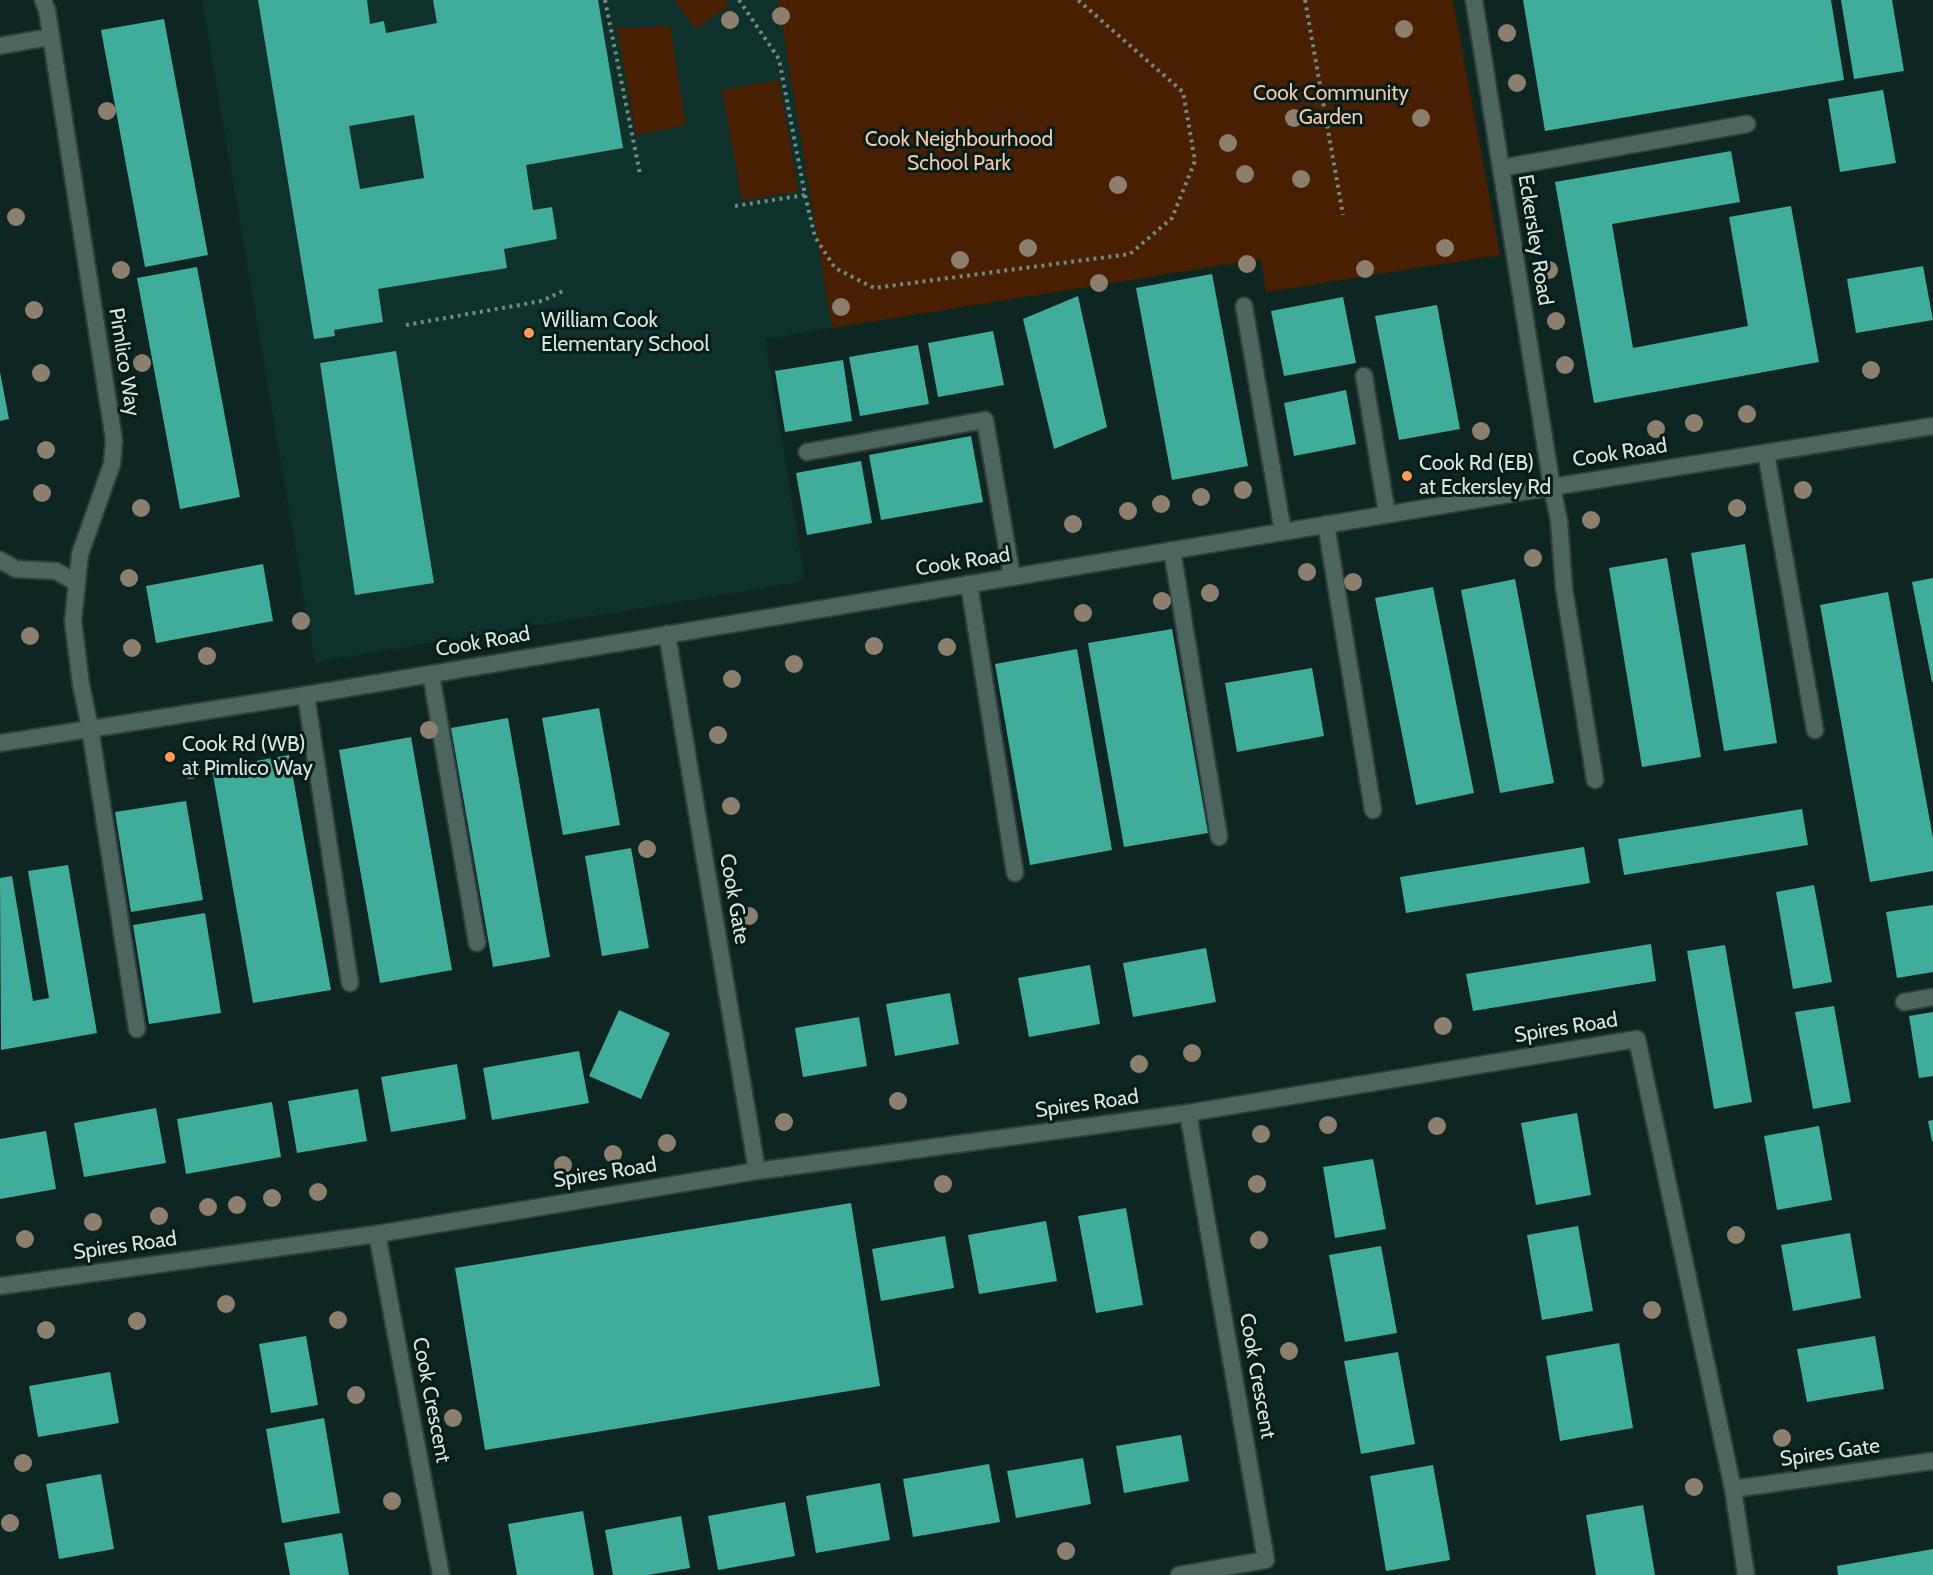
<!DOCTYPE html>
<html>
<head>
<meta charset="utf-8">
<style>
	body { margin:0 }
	canvas { display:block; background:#0e2621 }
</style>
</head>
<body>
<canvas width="1933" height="1575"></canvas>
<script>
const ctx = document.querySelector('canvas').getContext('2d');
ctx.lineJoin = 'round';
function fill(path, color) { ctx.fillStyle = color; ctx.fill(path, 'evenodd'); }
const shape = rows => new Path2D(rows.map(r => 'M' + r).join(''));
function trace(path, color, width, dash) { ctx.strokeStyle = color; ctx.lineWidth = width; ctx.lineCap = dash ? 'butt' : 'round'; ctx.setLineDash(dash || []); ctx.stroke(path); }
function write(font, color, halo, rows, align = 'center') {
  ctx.font = font + ' Cabin,sans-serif'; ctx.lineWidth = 6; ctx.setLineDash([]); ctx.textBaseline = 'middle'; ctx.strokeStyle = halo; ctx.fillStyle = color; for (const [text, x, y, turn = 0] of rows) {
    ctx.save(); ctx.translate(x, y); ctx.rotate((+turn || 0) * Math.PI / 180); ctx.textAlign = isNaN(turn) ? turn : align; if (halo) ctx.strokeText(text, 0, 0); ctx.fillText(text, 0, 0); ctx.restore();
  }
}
fill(shape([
	[202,0,778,0,832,328,765,339,805,581,315,662]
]), '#0f312b');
fill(shape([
	[675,0,725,0,729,6,695,29],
	[778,0,1453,0,1500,255,1266,292,1261,259,832,328],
	[670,26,686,125,636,135,617,28],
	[779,80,798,191,742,201,722,90]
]), '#481f00');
fill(shape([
	[258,0,367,0,370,24,384,21,386,33,437,23,433,0,598,0,623,148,526,165,533,210,552,207,557,239,504,249,507,268,378,289,383,322,334,330,335,336,314,339],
	[414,115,424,178,360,189,349,126],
	[1523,0,1831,0,1844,80,1545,131],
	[1841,0,1892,0,1904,71,1854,79],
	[164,19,208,255,145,267,101,30],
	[1883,90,1896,163,1840,172,1828,99],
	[1731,151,1740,202,1612,224,1633,348,1748,326,1729,217,1791,206,1819,362,1594,403,1555,182],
	[1923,266,1933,320,1856,333,1847,279],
	[197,267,240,497,180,509,137,278],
	[1212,274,1248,466,1172,480,1136,288],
	[1078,296,1107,427,1054,449,1023,319],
	[1343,297,1356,363,1284,376,1271,311],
	[1437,305,1460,429,1399,440,1375,316],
	[993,331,1004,385,938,397,928,343],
	[918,345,929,404,860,416,849,357],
	[396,351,434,583,355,595,320,363],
	[843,360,852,421,785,432,775,371],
	[0,372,9,419,0,421],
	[1346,390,1356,444,1294,456,1284,403],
	[971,436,983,502,881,520,869,455],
	[861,461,872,523,807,535,796,473],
	[1745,544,1777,743,1724,751,1691,553],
	[1667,558,1701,757,1642,767,1609,568],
	[263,564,273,621,156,643,146,586],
	[1933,578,1933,682,1932,682,1912,582],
	[1515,579,1554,783,1500,793,1461,590],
	[1433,587,1474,793,1416,805,1375,598],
	[1888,592,1933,838,1933,871,1870,882,1820,605],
	[1172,629,1208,833,1124,847,1088,643],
	[1077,649,1112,850,1030,865,995,664],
	[1312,668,1324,736,1237,752,1225,683],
	[599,708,620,825,563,835,542,718],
	[508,718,550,957,493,967,451,728],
	[411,737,452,970,380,983,339,750],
	[289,755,331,990,253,1003,212,769],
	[186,801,203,900,131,912,115,812],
	[1802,809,1808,845,1624,875,1618,839],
	[1584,847,1590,883,1406,913,1400,877],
	[631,848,649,948,602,956,585,856],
	[68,865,97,1033,1,1050,0,878,12,876,33,1001,49,998,28,871],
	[1814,885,1832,982,1793,989,1776,892],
	[1933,905,1933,972,1897,978,1886,912],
	[205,913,221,1013,149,1024,133,925],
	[1651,944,1656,981,1473,1011,1466,974],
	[1725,945,1752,1102,1714,1109,1687,951],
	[1206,948,1216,1002,1133,1017,1123,963],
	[1090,965,1100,1024,1029,1037,1018,978],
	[950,993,959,1044,895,1056,886,1004],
	[1834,1006,1851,1102,1813,1109,1795,1012],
	[619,1010,670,1033,641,1099,589,1076],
	[1933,1012,1933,1076,1919,1078,1909,1016],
	[859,1017,867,1066,803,1077,795,1028],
	[579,1051,589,1103,492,1120,483,1068],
	[457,1064,466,1119,391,1132,381,1077],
	[358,1089,367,1141,297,1153,288,1101],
	[272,1102,281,1157,186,1174,177,1119],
	[156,1108,166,1163,84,1177,74,1123],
	[1577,1113,1591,1195,1536,1205,1521,1123],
	[1933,1120,1933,1141,1932,1141,1928,1121],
	[1819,1126,1832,1200,1777,1210,1764,1136],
	[46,1131,56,1189,0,1199,0,1139],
	[1373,1159,1386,1229,1335,1238,1323,1167],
	[851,1203,880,1386,485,1450,455,1268],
	[1126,1208,1143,1305,1096,1313,1078,1216],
	[1046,1221,1057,1281,979,1294,968,1235],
	[1578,1226,1593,1311,1542,1320,1527,1235],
	[1850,1233,1861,1298,1793,1311,1781,1245],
	[945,1236,954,1288,881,1301,872,1249],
	[1381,1246,1397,1333,1345,1342,1329,1255],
	[306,1336,318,1405,271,1413,259,1344],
	[1875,1336,1884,1389,1807,1402,1797,1349],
	[1619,1343,1633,1428,1560,1441,1546,1356],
	[1398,1352,1415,1444,1361,1454,1344,1361],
	[110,1372,119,1423,38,1437,29,1386],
	[324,1418,340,1513,282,1523,266,1429],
	[1181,1435,1189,1481,1124,1493,1116,1446],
	[1083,1458,1091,1504,1016,1518,1007,1471],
	[989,1464,1000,1522,913,1537,903,1479],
	[1433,1465,1450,1560,1386,1571,1370,1476],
	[101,1474,114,1549,59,1559,46,1484],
	[880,1483,890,1540,816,1553,806,1496],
	[785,1502,795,1556,718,1570,708,1516],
	[1643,1505,1655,1575,1596,1575,1586,1515],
	[583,1511,594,1575,517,1575,508,1524],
	[681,1516,690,1568,648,1575,613,1575,605,1530],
	[342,1533,349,1575,290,1575,284,1543],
	[1933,1549,1933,1575,1838,1575,1837,1566]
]), '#40ad9a');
const service = shape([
	[0,46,50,37],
	[1501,168,1747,124],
	[1244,306,1283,532],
	[1364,376,1387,514],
	[807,452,985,420,1012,577],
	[1766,453,1815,730],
	[1552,487,1559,521,1564,588,1595,780],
	[1326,524,1373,810],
	[1172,550,1219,837],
	[0,560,16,569,56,571,77,583],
	[969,584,1015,873],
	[431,674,477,943],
	[306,695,350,983],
	[90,728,137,1029],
	[1904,1002,1933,997]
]);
const minor = shape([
	[43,0,47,10,114,440,112,464,80,554,73,621,81,685,90,728],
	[1474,0,1552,487],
	[667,634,757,1171],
	[377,1234,441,1575],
	[0,1286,377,1234,757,1171,1188,1113,1637,1039,1733,1489,1746,1575],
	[1733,1489,1933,1461],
	[1179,1575,1266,1560,1188,1113]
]);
const tertiary = shape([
	[0,743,306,695,1552,487,1933,426]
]);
trace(service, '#303e3a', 20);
trace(minor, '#303e3a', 20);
trace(tertiary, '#303e3a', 20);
trace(shape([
	[605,0,640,174],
	[739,0,779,59,805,195,815,237,835,268,874,288,1130,254,1172,218,1195,161,1183,92,1078,0],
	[1305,0,1343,215],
	[735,206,805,195],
	[406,325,542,301,563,291]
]), '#748783', 4, [3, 4.5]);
trace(service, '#4c655f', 16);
trace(minor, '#4c655f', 16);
trace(tertiary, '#4c655f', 16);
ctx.fillStyle = '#8c7f6d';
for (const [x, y] of [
	[781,16],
	[730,20],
	[1404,29],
	[1507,33],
	[1517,83],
	[107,111],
	[1294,118],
	[1421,118],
	[1228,143],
	[1245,174],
	[1301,179],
	[1118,185],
	[16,217],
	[1028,248],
	[1445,248],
	[960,260],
	[1247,264],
	[1365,269],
	[121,270],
	[1549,270],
	[1099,283],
	[841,307],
	[34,310],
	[1556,321],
	[142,363],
	[1565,365],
	[1871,370],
	[41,373],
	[1747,414],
	[1694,423],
	[1656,429],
	[1481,431],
	[46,450],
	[1243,490],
	[1803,490],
	[42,493],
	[1201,497],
	[1161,504],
	[141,508],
	[1737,508],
	[1128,511],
	[1591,520],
	[1073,524],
	[1533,558],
	[1307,572],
	[129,578],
	[1353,582],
	[1210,593],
	[1162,601],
	[1083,613],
	[301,621],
	[30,636],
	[874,646],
	[947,647],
	[132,648],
	[207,656],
	[794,664],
	[732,679],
	[429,730],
	[718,735],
	[191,770],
	[731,806],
	[647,849],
	[749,916],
	[1443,1026],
	[1192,1053],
	[1139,1064],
	[898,1101],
	[784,1122],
	[1328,1125],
	[1437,1126],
	[1261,1134],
	[667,1143],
	[613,1154],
	[563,1165],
	[943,1184],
	[1257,1184],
	[318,1192],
	[272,1198],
	[237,1205],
	[208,1207],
	[159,1216],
	[93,1222],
	[1736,1235],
	[25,1239],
	[1259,1240],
	[226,1304],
	[1652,1310],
	[338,1320],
	[137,1321],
	[46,1330],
	[1289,1351],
	[356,1395],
	[453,1418],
	[1782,1438],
	[23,1463],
	[1694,1487],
	[392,1501],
	[10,1523],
	[1066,1551]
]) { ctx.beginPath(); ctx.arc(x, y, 9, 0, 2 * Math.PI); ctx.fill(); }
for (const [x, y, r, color] of [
	[529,333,6,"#fe9c57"],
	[1407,476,6,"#fe9c57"],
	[170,757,6,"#fe9c57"]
]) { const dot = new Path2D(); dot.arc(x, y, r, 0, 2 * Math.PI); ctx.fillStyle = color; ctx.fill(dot); trace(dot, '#051c18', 2); }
write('21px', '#f4c7ab', '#051c18', [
	["Cook Community",1331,94],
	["Garden",1331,118],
	["Cook Neighbourhood",959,140],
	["School Park",959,164]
]);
write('21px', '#d8e6e2', '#051c18', [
	["Eckersley Road",1535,240,81],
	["Pimlico Way",124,362,81],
	["Cook Road",1620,453,-9],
	["Cook Road",963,562,-9],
	["Cook Road",483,642,-10],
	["Cook Gate",734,899,80],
	["Spires Road",1566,1028,-9],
	["Spires Road",1087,1104,-8],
	["Spires Road",605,1173,-9],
	["Spires Road",125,1246,-8],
	["Cook Crescent",1257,1376,80],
	["Cook Crescent",431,1400,79],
	["Spires Gate",1830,1453,-8]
]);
write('21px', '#d8e6e2', '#051c18', [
	["William Cook",541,321],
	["Elementary School",541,345],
	["Cook Rd (EB)",1419,464],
	["at Eckersley Rd",1419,488],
	["Cook Rd (WB)",182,745],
	["at Pimlico Way",182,769]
], 'left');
</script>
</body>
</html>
